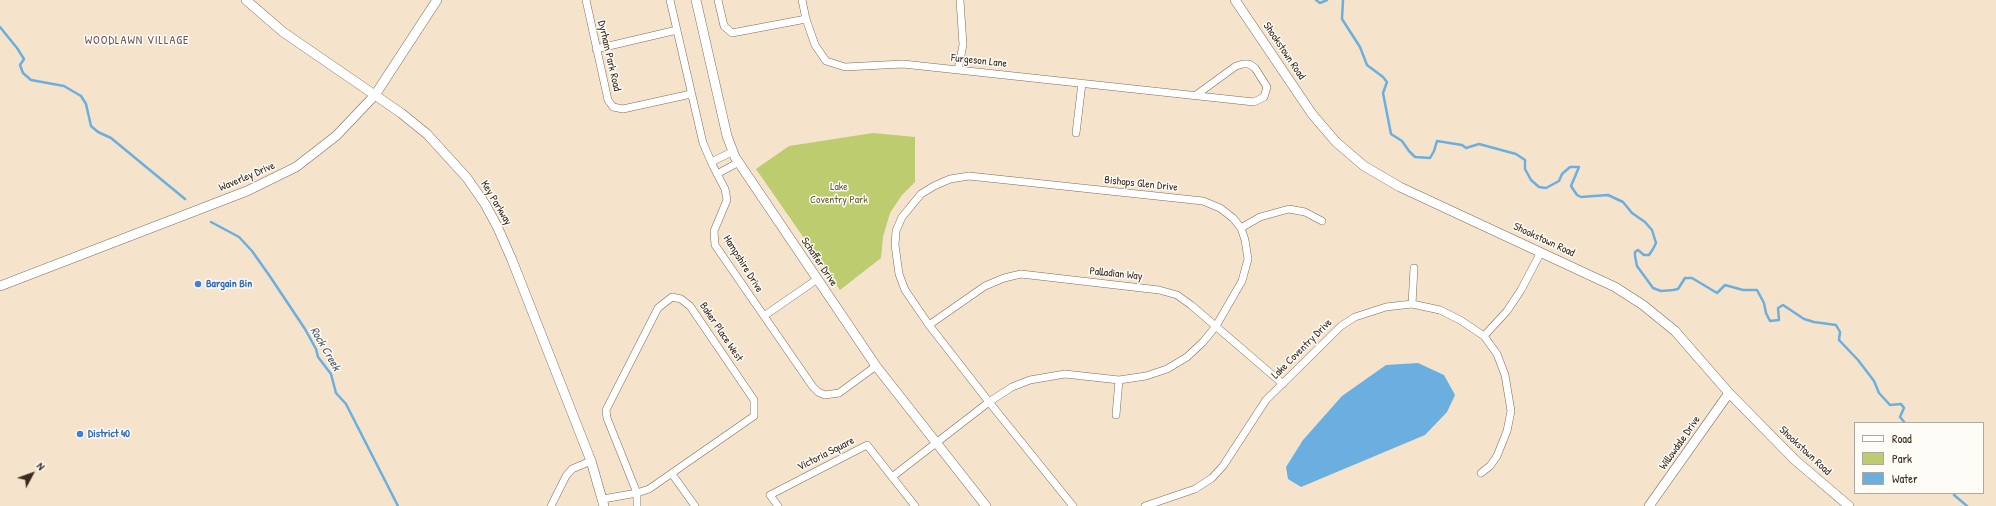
<!DOCTYPE html>
<html>
<head>
<meta charset="utf-8">
<style>
	body { margin:0 }
	#map { position:relative; width:1996px; height:506px; overflow:hidden; background:#f5e4cb; font-family:"Patrick Hand",sans-serif }
	canvas { display:block }
	.legend { position:absolute; left:1854px; top:422px; width:130px; height:72px; box-sizing:border-box; background:#fdfcf7; border:1px solid #afa8a0; margin:0; padding:5px 7px; list-style:none; font-size:12px; color:#3b2a1e }
	.legend li { display:flex; align-items:center; gap:8px; height:20px }
	.legend b { width:20px; border:1px solid #afa8a0 }
	.north { position:absolute; left:12px; top:454px; width:40px; height:40px; -webkit-text-stroke:3px #fdfcf7; paint-order:stroke; rotate:49deg; font-size:11px; font-weight:700; line-height:16px; text-align:center; color:#3b2a1e }
	.north::after { content:''; display:block; margin:auto; width:14px; height:18px; background:#3b2a1e; clip-path:polygon(50% 0,100% 100%,50% 72%,0 100%) }
</style>
</head>
<body>
<div id="map">
<canvas width="1996" height="506"></canvas>
<ul class="legend">
<li><b style="height:5px;background:#fff"></b>Road</li>
<li><b style="height:11px;background:#bccc6e"></b>Park</li>
<li><b style="height:11px;background:#6bafe0"></b>Water</li>
</ul>
<div class="north">N</div>
</div>
<script>
const ctx = document.querySelector('canvas').getContext('2d');
ctx.lineJoin = 'round';
function fill(path, color) { ctx.fillStyle = color; ctx.fill(path, 'evenodd'); }
const shape = rows => new Path2D(rows.map(r => 'M' + r).join(''));
function trace(path, color, width, dash) { ctx.strokeStyle = color; ctx.lineWidth = width; ctx.lineCap = dash ? 'butt' : 'round'; ctx.setLineDash(dash || []); ctx.stroke(path); }
function write(font, color, halo, rows, align = 'center') {
  ctx.font = font + ' "Patrick Hand",sans-serif'; ctx.lineWidth = 3; ctx.setLineDash([]); ctx.textBaseline = 'middle'; ctx.strokeStyle = halo; ctx.fillStyle = color; for (const [text, x, y, turn = 0] of rows) {
    ctx.save(); ctx.translate(x, y); ctx.rotate((+turn || 0) * Math.PI / 180); ctx.textAlign = isNaN(turn) ? turn : align; if (halo) ctx.strokeText(text, 0, 0); ctx.fillText(text, 0, 0); ctx.restore();
  }
}
fill(shape([
	[873,133,915,137,915,182,902,195,890,213,883,237,881,258,840,290,756,169,789,146]
]), '#bccc6e');
fill(shape([
	[1418,363,1444,375,1455,395,1447,412,1425,435,1301,487,1288,479,1286,467,1303,440,1342,396,1386,365]
]), '#6bafe0');
trace(shape([
	[1316,0,1320,3,1327,0],
	[1343,0,1342,19,1360,47,1367,65,1383,77,1387,82,1383,93,1391,134,1402,141,1409,151,1415,157,1430,158,1434,151,1437,141,1462,145,1466,148,1479,144,1516,154,1525,160,1525,169,1531,180,1539,187,1546,188,1559,181,1562,174,1570,167,1579,167,1571,186,1577,195,1581,197,1608,195,1623,202,1632,213,1645,222,1652,230,1656,243,1653,249,1649,255,1644,255,1638,250,1635,252,1635,256,1637,266,1653,288,1661,291,1673,290,1678,289,1685,278,1692,278,1717,293,1725,285,1743,290,1757,290,1764,303,1766,313,1770,321,1779,320,1778,308,1783,305,1804,319,1814,322,1836,325,1840,332,1839,340,1858,360,1874,381,1879,393,1890,405,1901,404,1904,408,1900,417,1905,423],
	[0,27,17,48,24,59,20,65,23,73,31,80,64,86,81,96,86,104,91,126,98,132,111,138,185,199],
	[211,222,239,237,252,251,269,275,305,329,316,349,318,357,331,374,336,393,346,404,398,506],
	[1955,493,1954,495,1967,506]
]), '#6bafe0', 2.5);
const minor = shape([
	[586,0,608,100,613,107,623,109,691,94],
	[670,0,703,143,713,166,725,189,727,200,714,231,715,245,813,387,818,392,825,395,839,393,876,366],
	[718,0,724,26,732,33,806,19],
	[802,0,806,19,815,45,826,61,845,67,903,64,1254,102,1264,97,1267,87,1255,68,1249,64,1243,64,1236,66,1196,95],
	[596,49,677,30],
	[958,70,963,45,960,0],
	[1076,133,1082,83],
	[711,162,732,152],
	[717,174,739,162],
	[1241,228,1260,217,1289,209,1305,212,1322,221],
	[1412,304,1414,268],
	[764,316,816,280],
	[929,325,985,286,1004,278,1021,274,1159,290,1177,295,1191,305,1283,384],
	[1484,336,1507,311,1521,290,1541,252],
	[1116,415,1119,380],
	[672,474,695,506],
	[892,477,989,402,929,325,905,290,899,274,895,245,896,231,902,217,921,194,934,186,950,179,969,176,1203,201,1220,208,1233,218,1241,228,1245,240,1248,259,1242,281,1216,326,1203,342,1187,357,1167,369,1146,376,1119,380,1065,374,1030,380,1012,387,989,402,1073,506],
	[603,499,637,493,607,418,606,410,658,308,672,297,681,299,690,306,754,400,754,416,649,489,637,493,637,506],
	[551,506,566,476,572,469,591,461],
	[778,506,770,495,867,445,915,506],
	[1145,506,1195,489,1212,478,1223,466,1266,400,1341,326,1355,317,1386,307,1412,304,1440,310,1460,320,1484,336,1497,354,1505,375,1511,411,1507,431,1497,456,1490,466,1481,473]
]);
const tertiary = shape([
	[246,0,283,32,401,113,427,134,467,178,485,204,497,226,512,260,591,461,604,506],
	[696,0,727,136,735,157,876,366,986,506],
	[1235,0,1312,114,1336,142,1364,166,1400,187,1615,287,1643,305,1675,331,1729,393,1795,460,1849,506],
	[0,286,247,191,296,167,336,136,375,95,437,0],
	[1649,506,1729,393]
]);
trace(minor, '#7c6b5b', 8);
trace(tertiary, '#7c6b5b', 10);
trace(minor, '#fff', 7);
trace(tertiary, '#fff', 9);
for (const [x, y, r, color] of [
	[198,284,4,"#3f7fe0"],
	[80,434,4,"#3f7fe0"]
]) { const dot = new Path2D(); dot.arc(x, y, r, 0, 2 * Math.PI); ctx.fillStyle = color; ctx.fill(dot); trace(dot, '#fdfcf7', 1.5); }
write('11px', '#3b2a1e', '#fdfcf7', [
	["Shookstown Road",1284,51,56],
	["Dyrham Park Road",609,56,77],
	["Furgeson Lane",979,61,6],
	["Waverley Drive",247,177,-23],
	["Bishops Glen Drive",1141,184,6],
	["Key Parkway",496,203,59],
	["Shookstown Road",1544,240,25],
	["Schaffer Drive",819,262,56],
	["Hampshire Drive",743,264,58],
	["Palladian Way",1116,274,6],
	["Baker Place West",721,332,56],
	["Lake Coventry Drive",1302,349,-45],
	["Willowdale Drive",1680,443,-55],
	["Shookstown Road",1805,451,43],
	["Victoria Square",826,454,-27]
]);
write('11px', '#625b36', '#fdfcf7', [
	["Lake",839,187],
	["Coventry Park",839,200]
]);
write('bold 11px', '#366cbe', '#fdfcf7', [
	["Bargain Bin",206,284],
	["District 40",88,434]
], 'left');
ctx.letterSpacing = '1px';
write('12px', '#67525a', '#fdfcf7', [
	["WOODLAWN VILLAGE",137,41]
]);
ctx.letterSpacing = '0px';
write('italic 12px', '#4c5962', '#fdfcf7', [
	["Rock Creek",325,349,60]
]);
</script>
</body>
</html>
